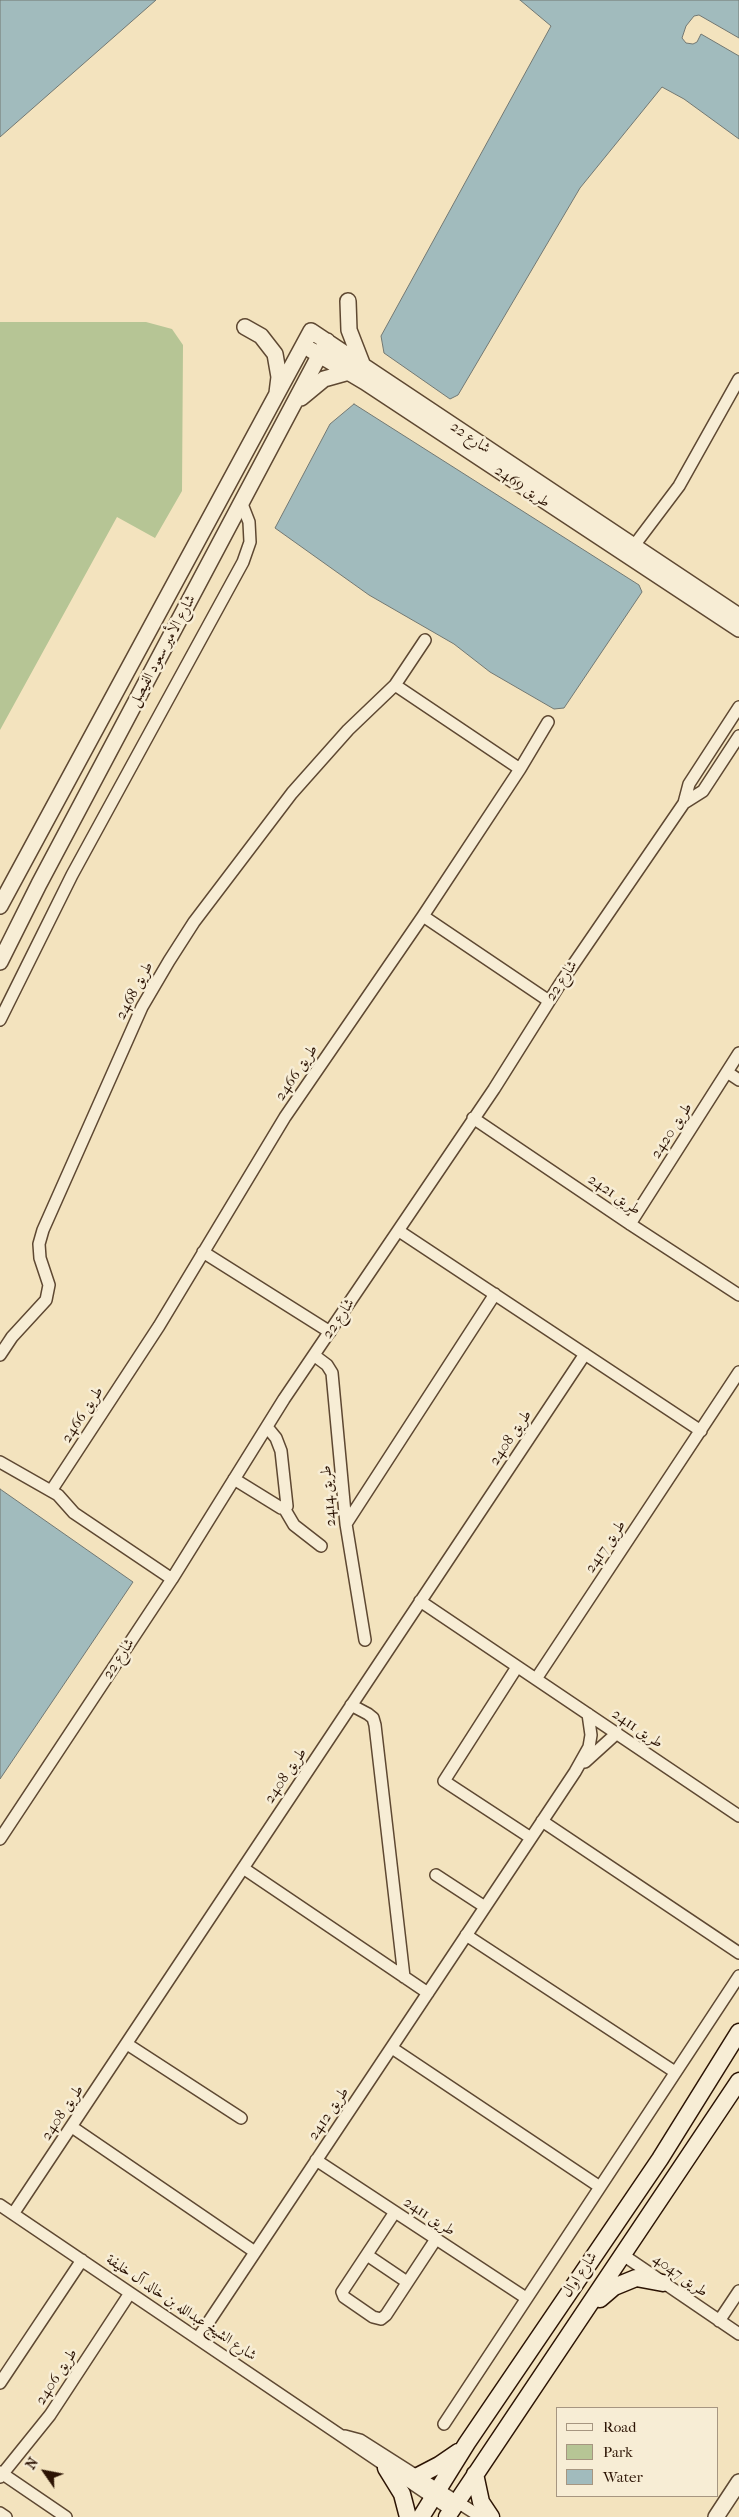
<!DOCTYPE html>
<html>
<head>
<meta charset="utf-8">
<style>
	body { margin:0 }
	#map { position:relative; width:739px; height:2517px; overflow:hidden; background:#f3e3be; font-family:"IM FELL French Canon",serif }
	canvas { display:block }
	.legend { position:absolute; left:556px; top:2407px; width:162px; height:90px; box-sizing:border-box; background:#f7edd5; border:1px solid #a69681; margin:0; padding:6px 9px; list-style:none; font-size:15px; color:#2c1404 }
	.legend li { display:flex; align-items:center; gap:10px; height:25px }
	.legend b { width:25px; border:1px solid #a69681 }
	.north { position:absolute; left:20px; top:2447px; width:50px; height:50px; -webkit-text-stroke:4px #f7edd5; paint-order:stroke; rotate:303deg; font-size:14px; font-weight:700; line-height:20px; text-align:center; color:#2c1404 }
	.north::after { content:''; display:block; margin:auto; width:18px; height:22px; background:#2c1404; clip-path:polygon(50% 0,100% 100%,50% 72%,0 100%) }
</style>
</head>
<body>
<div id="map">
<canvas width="739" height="2517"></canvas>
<ul class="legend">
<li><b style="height:6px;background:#f7edd5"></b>Road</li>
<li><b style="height:14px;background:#b6c595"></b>Park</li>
<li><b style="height:14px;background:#a1bbbd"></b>Water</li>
</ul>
<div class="north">N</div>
</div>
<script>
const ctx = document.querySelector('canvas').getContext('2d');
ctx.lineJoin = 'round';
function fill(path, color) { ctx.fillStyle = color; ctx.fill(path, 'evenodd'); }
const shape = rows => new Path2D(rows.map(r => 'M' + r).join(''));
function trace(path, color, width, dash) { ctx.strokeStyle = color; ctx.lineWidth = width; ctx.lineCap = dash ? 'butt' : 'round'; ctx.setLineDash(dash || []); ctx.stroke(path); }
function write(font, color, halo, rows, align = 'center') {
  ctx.font = font + ' "IM FELL French Canon",Amiri,serif'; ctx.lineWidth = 5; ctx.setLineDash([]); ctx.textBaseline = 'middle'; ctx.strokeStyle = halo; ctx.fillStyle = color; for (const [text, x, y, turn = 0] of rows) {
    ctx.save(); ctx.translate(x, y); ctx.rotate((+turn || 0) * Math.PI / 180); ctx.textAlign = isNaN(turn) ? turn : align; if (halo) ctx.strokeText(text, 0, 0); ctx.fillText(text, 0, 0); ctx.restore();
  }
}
fill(shape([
	[0,322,146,322,172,329,183,345,182,491,155,538,117,517,0,730]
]), '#b6c595');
const water = shape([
	[0,0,156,0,0,137,0,0],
	[520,0,739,0,739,38,699,15,694,16,686,26,682,38,686,43,693,44,697,42,701,34,739,56,739,139,684,99,662,87,580,188,458,395,450,399,384,353,381,336,551,26,520,0],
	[354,404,639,585,642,592,564,708,554,709,490,672,454,644,369,595,275,528,330,424,354,404],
	[0,1489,133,1582,0,1779,0,1489]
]);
fill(water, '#a1bbbd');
trace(water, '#727873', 1);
const minor = shape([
	[633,547,679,486,739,379],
	[520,769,548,722],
	[684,803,703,791,739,736],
	[423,916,549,1001],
	[0,1020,72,875,243,562,250,542,249,522,242,504],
	[727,1072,739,1080],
	[473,1118,630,1224,739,1295],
	[630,1224,739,1053],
	[399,1231,701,1431],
	[203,1252,330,1332],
	[0,1355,12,1337,46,1300,49,1285,40,1258,39,1244,43,1230,142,1007,169,961,194,922,292,793,348,730,395,685,425,640],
	[315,1356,327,1365,332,1373,346,1524,365,1640],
	[0,1462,58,1495,74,1513,172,1579],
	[234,1479,281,1508,287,1506,281,1451,276,1438,267,1427],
	[51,1491,159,1326,285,1117,423,916,520,769,395,685],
	[284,1508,294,1525,321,1546],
	[346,1524,495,1294],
	[420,1601,739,1816],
	[517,1667,444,1781,531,1838],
	[536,1679,739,1372],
	[351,1705,368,1714,373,1718,375,1725,404,1977],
	[585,1762,617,1733],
	[542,1821,739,1953],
	[0,1839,172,1579,284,1399,494,1089,560,984,684,803,689,784,739,707],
	[243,1868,428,1993],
	[436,1875,485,1907],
	[466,1935,675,2072],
	[127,2044,241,2118],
	[392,2048,600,2187],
	[72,2127,255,2252],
	[316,2160,526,2298],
	[0,2205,451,2510],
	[395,2212,342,2292,344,2297,373,2317,381,2319,386,2315,436,2239],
	[13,2214,585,1354],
	[367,2255,407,2282],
	[623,2255,739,2334],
	[719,2321,739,2291],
	[198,2338,575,1772,589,1747,591,1735,588,1714],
	[0,2383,82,2260],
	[444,2424,739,1976],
	[345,2436,360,2440,481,2517],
	[0,2472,66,2517],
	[0,2477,50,2415,130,2293],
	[0,2513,6,2517]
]);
const tertiary = shape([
	[348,301,349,330,363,366],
	[245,327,261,336,275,354,279,377,277,393],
	[311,350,365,382,739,629],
	[301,398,324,379,349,372],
	[0,906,311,331,739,616],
	[0,962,39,884,327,341],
	[716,2517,739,2482]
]);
const secondary = shape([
	[600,2299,614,2287,636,2278,663,2283],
	[386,2468,402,2494,408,2517],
	[475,2474,481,2502,491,2517],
	[416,2477,439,2465,458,2452],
	[421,2517,467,2443,660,2159,739,2032],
	[447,2517,739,2081]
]);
trace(minor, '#5e4832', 14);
trace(tertiary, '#5e4832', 18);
trace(secondary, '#2c1404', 19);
trace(minor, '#f7edd5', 11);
trace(tertiary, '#f7edd5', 15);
trace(secondary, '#f7edd5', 16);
write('15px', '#2c1404', '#f7edd5', [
	["شارع 22",470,438,34],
	["طريق 2469",522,487,34],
	["شارع الأمير سعود الفيصل",163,651,-62],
	["شارع 22",562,981,-57],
	["طريق 2468",135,991,-62],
	["طريق 2466",297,1073,-56],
	["طريق 2420",672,1131,-57],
	["طريق 2421",614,1195,34],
	["شارع 22",339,1319,-56],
	["طريق 2466",83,1415,-57],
	["طريق 2408",511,1438,-56],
	["طريق 2414",329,1496,-95],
	["طريق 2417",606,1547,-56],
	["شارع 22",119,1659,-57],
	["طريق 2411",637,1729,34],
	["طريق 2408",286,1776,-56],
	["طريق 2408",63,2113,-56],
	["طريق 2412",329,2114,-56],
	["طريق 2411",429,2217,33],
	["شارع اوال",580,2275,-56],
	["طريق 4047",680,2276,35],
	["شارع الشيخ عبدالله بن خالد آل خليفة",181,2308,34],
	["طريق 2406",57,2377,-57]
]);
</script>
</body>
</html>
